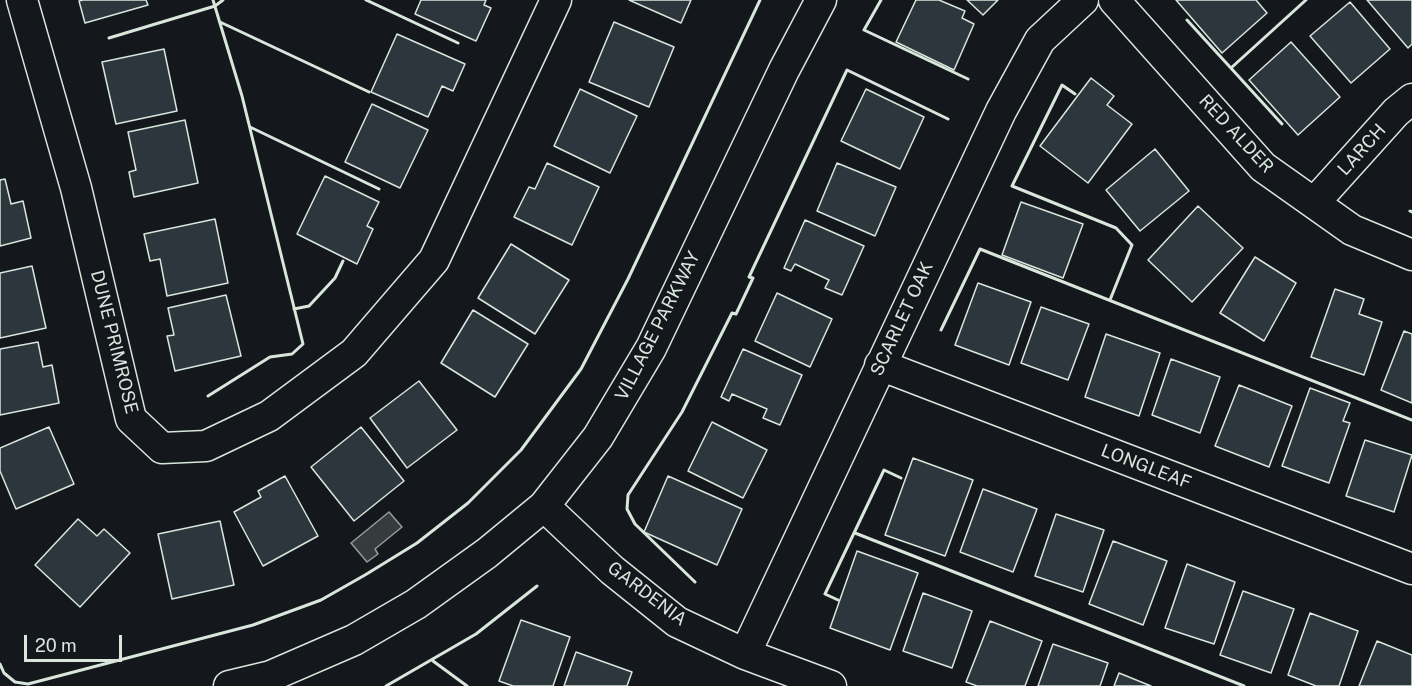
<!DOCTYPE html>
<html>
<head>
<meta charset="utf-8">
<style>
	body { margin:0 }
	#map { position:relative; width:1412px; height:686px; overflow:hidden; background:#14181c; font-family:"Public Sans",sans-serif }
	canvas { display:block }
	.scale { position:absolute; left:24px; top:635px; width:98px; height:27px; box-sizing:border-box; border:3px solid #d8e6dc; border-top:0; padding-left:8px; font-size:18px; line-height:21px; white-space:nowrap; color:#d8e6dc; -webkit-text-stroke:4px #14181c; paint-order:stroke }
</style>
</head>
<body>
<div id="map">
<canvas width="1412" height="686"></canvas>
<div class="scale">20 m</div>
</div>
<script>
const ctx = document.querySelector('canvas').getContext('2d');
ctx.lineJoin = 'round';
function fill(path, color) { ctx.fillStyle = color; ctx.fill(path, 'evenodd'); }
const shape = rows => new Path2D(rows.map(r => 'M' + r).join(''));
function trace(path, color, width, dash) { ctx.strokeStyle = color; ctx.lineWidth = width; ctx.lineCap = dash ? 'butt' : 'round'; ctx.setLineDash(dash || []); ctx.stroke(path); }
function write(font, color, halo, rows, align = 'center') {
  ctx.font = font + ' "Public Sans",sans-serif'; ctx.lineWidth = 4.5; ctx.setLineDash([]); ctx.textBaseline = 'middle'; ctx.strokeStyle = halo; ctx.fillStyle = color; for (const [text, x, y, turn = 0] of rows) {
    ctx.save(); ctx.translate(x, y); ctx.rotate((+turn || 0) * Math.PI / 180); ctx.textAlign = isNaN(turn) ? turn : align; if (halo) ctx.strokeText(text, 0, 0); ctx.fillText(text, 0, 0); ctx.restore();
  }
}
const water = shape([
	[389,512,402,527,375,549,378,554,367,562,351,543,389,512]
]);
fill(water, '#363b3e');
trace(water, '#939e99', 1.5);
const building = shape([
	[83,0,146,0,148,5,85,23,79,1,83,0],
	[421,0,486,0,484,5,491,8,476,41,415,14,421,0],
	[629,0,691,0,681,23,629,0],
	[916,0,939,0,965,11,962,18,974,24,954,70,896,42,916,0],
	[967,0,998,0,983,15,967,0],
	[1176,0,1256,0,1267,13,1222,53,1176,0],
	[1367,0,1412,0,1412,44,1408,48,1367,0],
	[1350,2,1390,49,1351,83,1310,36,1350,2],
	[614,22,674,47,649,107,589,82,614,22],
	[397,34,465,64,453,91,442,86,428,117,371,92,397,34],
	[1291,42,1340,97,1298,135,1249,80,1291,42],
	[164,49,177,111,116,124,102,62,164,49],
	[1091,78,1114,96,1107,105,1132,124,1088,183,1040,146,1091,78],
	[580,89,637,116,610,173,554,146,580,89],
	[866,89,924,117,900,169,841,141,866,89],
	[372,104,428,130,400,188,345,162,372,104],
	[185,120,198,183,134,197,129,172,136,170,128,132,185,120],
	[1155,149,1189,191,1140,231,1106,190,1155,149],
	[547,163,599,187,572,245,514,217,529,187,535,189,547,163],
	[837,163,896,187,875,236,817,211,837,163],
	[325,176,379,202,367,226,373,229,357,264,297,234,325,176],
	[5,179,11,204,23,201,31,238,0,246,0,180,5,179],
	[1021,202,1083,224,1063,278,1002,255,1021,202],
	[1198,206,1243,248,1192,302,1148,260,1198,206],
	[215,219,228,283,167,296,160,259,150,261,144,234,215,219],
	[805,220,864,246,842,295,825,288,829,280,795,264,791,271,784,268,805,220],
	[511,244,569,280,535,334,478,298,511,244],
	[1255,257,1296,283,1264,341,1220,313,1255,257],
	[32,266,46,328,0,338,0,273,32,266],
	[978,283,1031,302,1009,365,955,345,978,283],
	[1335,289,1364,299,1359,314,1382,322,1364,375,1311,357,1335,289],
	[777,293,832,319,810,367,755,341,777,293],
	[226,295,241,356,175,371,167,336,174,335,168,308,226,295],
	[1041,307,1089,324,1068,380,1021,363,1041,307],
	[473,310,528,344,495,397,441,363,473,310],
	[1404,331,1412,334,1412,403,1381,390,1404,331],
	[1106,334,1160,353,1139,416,1085,397,1106,334],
	[38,342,43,367,52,365,59,403,0,415,0,349,38,342],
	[743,349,802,375,780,425,763,418,767,409,732,394,729,401,721,397,743,349],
	[1171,359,1220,377,1200,433,1152,415,1171,359],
	[419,381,457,430,407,468,370,418,419,381],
	[1239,385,1292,406,1269,467,1215,446,1239,385],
	[1310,388,1350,403,1343,421,1350,423,1329,483,1282,466,1310,388],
	[712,422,767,450,743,498,688,471,712,422],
	[49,427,74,484,16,509,0,471,0,448,49,427],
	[361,427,404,481,354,521,311,467,361,427],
	[1365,440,1412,455,1394,512,1346,496,1365,440],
	[913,458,973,480,945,556,885,535,913,458],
	[285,476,318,536,263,566,234,512,261,497,258,491,285,476],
	[668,476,742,509,717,565,644,532,668,476],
	[983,489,1037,509,1013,572,960,552,983,489],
	[1056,514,1104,530,1083,592,1035,576,1056,514],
	[78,519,97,536,104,529,130,553,80,607,35,565,78,519],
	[220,521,234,585,172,599,158,534,220,521],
	[1113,541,1167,561,1143,625,1089,604,1113,541],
	[857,551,918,573,890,650,830,628,857,551],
	[1187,564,1235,582,1214,644,1165,628,1187,564],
	[1243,591,1294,609,1271,673,1220,655,1243,591],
	[923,593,972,611,952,668,903,651,923,593],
	[1310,613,1358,631,1339,686,1316,686,1288,675,1310,613],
	[521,620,570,637,553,686,513,686,499,681,521,620],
	[990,621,1042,641,1025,686,977,686,966,682,990,621],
	[1377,641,1412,655,1412,686,1359,686,1377,641],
	[1053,644,1108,663,1100,686,1038,686,1053,644],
	[576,652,632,672,627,686,564,686,576,652],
	[1119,673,1151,686,1114,686,1119,673]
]);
fill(building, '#2c363c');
trace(building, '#d8e6dc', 1.5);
const minor = shape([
	[22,0,76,188,131,419,162,448,206,446,269,416,354,353,434,260,556,0],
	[1114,0,1263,167,1352,230,1412,255],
	[1314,203,1396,112,1412,99],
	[880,365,1412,569],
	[544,506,612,570,677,622,745,654,831,686],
	[745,654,1001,111,1040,40,1083,0],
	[229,686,271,676,354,640,416,604,487,553,544,506,598,437,651,348,784,70,821,0]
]);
trace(minor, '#d8e6dc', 33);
trace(minor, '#14181c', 30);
trace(shape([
	[366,0,458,43],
	[881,0,864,30,968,79],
	[1187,20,1282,124],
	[220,22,369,92],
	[109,38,215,6,223,0],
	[1231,68,1306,0],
	[1075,94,1062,85,1012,186,1116,228,1132,245,1110,300],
	[250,127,379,189],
	[1410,211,1412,212],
	[294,309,309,306,335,278,343,261],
	[941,330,980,249,1412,420],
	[208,396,270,357,292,354,303,344,242,96,213,0],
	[855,533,1244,686],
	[695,582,635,524,627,509,628,495,682,412,732,313,736,314,753,278,749,277,847,70,948,119],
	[838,600,825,594,884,470,901,478],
	[433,661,467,686],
	[0,664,4,673,15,682,28,684,253,625,321,600,365,575,417,543,468,503,521,450,581,369,628,279,760,0],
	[386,686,476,634,537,586]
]), '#d8e6dc', 3);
write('18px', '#d8e6dc', '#14181c', [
	["RED ALDER",1236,134,47],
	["LARCH",1362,150,-48],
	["SCARLET OAK",902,319,-65],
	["VILLAGE PARKWAY",658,326,-63],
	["DUNE PRIMROSE",114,342,76],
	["LONGLEAF",1146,467,21],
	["GARDENIA",647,594,37]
]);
</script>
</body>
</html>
